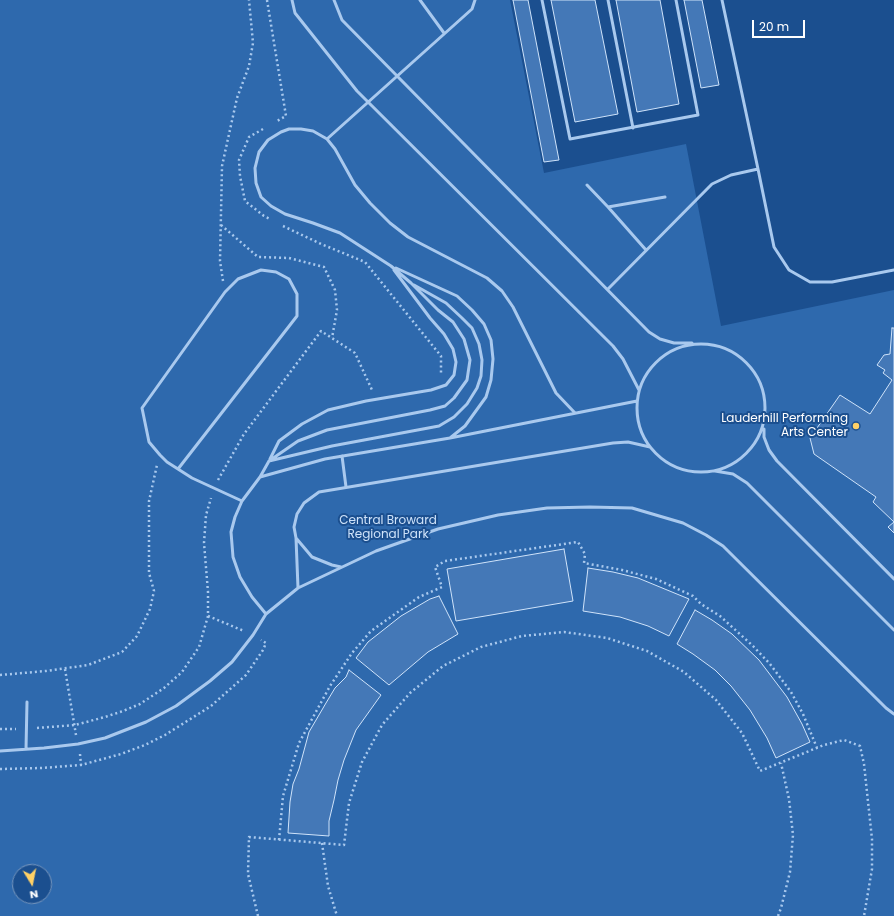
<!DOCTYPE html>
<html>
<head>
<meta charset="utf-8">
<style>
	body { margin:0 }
	#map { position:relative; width:894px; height:916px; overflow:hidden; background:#1b4f8f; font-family:Poppins,sans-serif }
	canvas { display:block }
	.north { position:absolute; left:12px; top:864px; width:40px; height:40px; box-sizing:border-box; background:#1b4f8f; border:1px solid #7695bc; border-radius:50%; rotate:170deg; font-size:11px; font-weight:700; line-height:16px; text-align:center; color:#fff }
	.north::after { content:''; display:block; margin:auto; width:14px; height:18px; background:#ffd166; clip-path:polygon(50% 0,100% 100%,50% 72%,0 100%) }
	.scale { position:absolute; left:752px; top:20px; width:53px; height:18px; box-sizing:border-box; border:2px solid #fff; border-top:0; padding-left:5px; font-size:12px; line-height:14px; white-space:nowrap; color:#fff; -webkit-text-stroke:3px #1b4f8f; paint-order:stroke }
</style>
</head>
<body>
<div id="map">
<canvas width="894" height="916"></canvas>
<div class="north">N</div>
<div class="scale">20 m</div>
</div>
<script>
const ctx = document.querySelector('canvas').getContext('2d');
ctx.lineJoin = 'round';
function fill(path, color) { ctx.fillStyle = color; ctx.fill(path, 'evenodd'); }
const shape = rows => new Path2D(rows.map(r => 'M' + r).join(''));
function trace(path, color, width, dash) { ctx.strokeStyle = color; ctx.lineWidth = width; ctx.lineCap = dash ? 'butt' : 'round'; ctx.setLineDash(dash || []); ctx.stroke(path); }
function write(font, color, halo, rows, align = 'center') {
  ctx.font = font + ' Poppins,sans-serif'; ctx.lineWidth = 4; ctx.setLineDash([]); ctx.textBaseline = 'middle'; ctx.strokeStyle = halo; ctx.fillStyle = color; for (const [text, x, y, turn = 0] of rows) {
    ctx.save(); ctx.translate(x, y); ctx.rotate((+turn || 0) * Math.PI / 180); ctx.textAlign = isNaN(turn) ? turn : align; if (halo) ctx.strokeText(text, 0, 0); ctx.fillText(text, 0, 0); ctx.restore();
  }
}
fill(shape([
	[0,0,510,0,544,173,686,144,721,326,894,290,894,916,0,916],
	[20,872,44,872,44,896,20,896]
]), '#2e69ad');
const building = shape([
	[513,0,528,0,559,160,544,162,513,0],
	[551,0,595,0,618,114,575,122,551,0],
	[616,0,660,0,679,104,637,112,616,0],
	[684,0,702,0,719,85,701,88,684,0],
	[892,328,894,328,894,533,888,527,894,522,873,502,876,497,814,454,810,438,840,395,870,414,892,380,883,373,885,370,877,365,884,355,890,354,892,328],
	[564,549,573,601,456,621,447,569,564,549],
	[588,568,613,572,638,578,689,599,669,636,648,626,620,617,583,611,588,568],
	[439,596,458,634,428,652,389,685,356,658,368,642,401,616,430,599,439,596],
	[695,610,712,620,732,634,759,660,787,697,802,724,810,742,776,758,767,738,750,710,731,686,715,670,693,654,677,644,695,610],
	[349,670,381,695,356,730,344,760,338,780,334,800,329,821,329,836,288,833,290,802,293,784,299,769,309,732,326,703,335,688,346,677,349,670]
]);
fill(building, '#4478b7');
trace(building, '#cfe3fa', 1);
trace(shape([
	[267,0,286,116,277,121],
	[263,129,249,137,239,160,240,176,245,201,264,216,270,219],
	[221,225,258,257,289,258,324,267,335,290,337,310,332,338],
	[283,226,321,244,365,262,441,356,441,375],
	[223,281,220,261,222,166,237,98,249,66,253,43,249,0],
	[218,480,244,434,321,331,355,353,372,390],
	[208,616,244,631],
	[65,669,76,735],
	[0,675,46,671,88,665,122,652,137,636,150,609,154,591,149,573,149,501,157,465],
	[37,728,75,725,105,717,123,711,140,704,164,688,182,672,199,647,208,616,208,592,204,543,206,515,211,498],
	[0,729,16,729],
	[80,754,81,765],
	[0,769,42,768,81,765,121,754,145,745,165,735,211,706,246,675,263,650,266,643,261,640],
	[279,840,283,796,299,743,330,686,352,653,371,631,419,597,442,587,435,567,445,561,578,542,585,554,584,563,622,570,656,579,693,596,701,604,720,616,753,646,770,664,791,692,803,714,817,748],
	[322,843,328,886,337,916],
	[258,916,248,874,249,837,344,845,349,803,362,762,382,725,410,693,443,666,481,647,522,636,564,632,607,638,647,651,684,672,716,700,742,733,760,771,824,745,844,740,860,746,864,764,872,839,872,869,864,916],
	[778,916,781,908,790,872,793,835,789,799,781,763]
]), '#a9c9ee', 2.5, [2, 3]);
trace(shape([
	[292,0,295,13,357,91,613,346,623,359,639,390],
	[334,0,342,20,649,332,660,339,674,343,692,343],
	[420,0,444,33],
	[542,0,570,139,698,115,676,0],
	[608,0,633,128],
	[722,0,758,169],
	[327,139,472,9,475,0],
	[587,185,608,207],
	[646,250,608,207,665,197],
	[608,289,712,184,731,175,758,169,774,247,789,270,810,282,832,282,894,270],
	'637 408a64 64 0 1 1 128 0a64 64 0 1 1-128 0Z',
	[764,429,764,437,769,450,777,461,894,579],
	[450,438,637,401],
	[342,456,346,487],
	[270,459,279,441,302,424,328,410,366,401,431,390,446,385,454,375,456,362,453,349,444,334,430,318,394,270],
	[269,461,298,441,327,430,430,410,445,406,454,398,467,380,470,360,464,339,453,322,438,310,411,283,391,266,340,233,313,223,285,214,271,206,261,197,256,183,255,168,259,152,268,140,281,132,289,129,301,129,313,131,327,139,335,149,355,185,370,203,390,223,408,237,487,278,502,291,513,307,556,393,575,413],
	[178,469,297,316,297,294,289,279,276,272,261,270,238,279,225,292,142,408,149,442,160,455,167,462,192,478,242,501],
	[715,471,733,474,747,483,894,630],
	[260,477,269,461,332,446,439,426,454,417,467,404,477,388,481,376,482,360,479,344,472,328,462,318,446,303,414,285],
	[296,538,312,557,332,565,341,567],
	[298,588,296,538,294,527,297,514,304,503,319,492,613,443,628,442,650,447],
	[266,614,252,597,240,577,233,557,231,532,235,517,242,501,260,477,325,459,450,438,465,426,486,397,491,380,493,359,491,340,484,324,472,310,457,296,396,268],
	[26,749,27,702],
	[0,751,44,748,78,744,105,738,146,722,176,706,210,681,232,662,253,635,266,614,298,588,376,551,438,529,498,515,547,508,590,507,632,508,683,523,706,535,723,546,886,708,894,714]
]), '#a9c9ee', 3);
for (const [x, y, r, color] of [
	[856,426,4,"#ffd166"]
]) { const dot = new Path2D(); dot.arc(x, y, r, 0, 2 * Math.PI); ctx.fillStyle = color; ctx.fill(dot); trace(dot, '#1b4f8f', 1.5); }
write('12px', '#fff', '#1b4f8f', [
	["Lauderhill Performing",848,419],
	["Arts Center",848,433]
], 'right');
write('12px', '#cfe3fa', '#1b4f8f', [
	["Central Broward",388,521],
	["Regional Park",388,535]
]);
</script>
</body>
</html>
